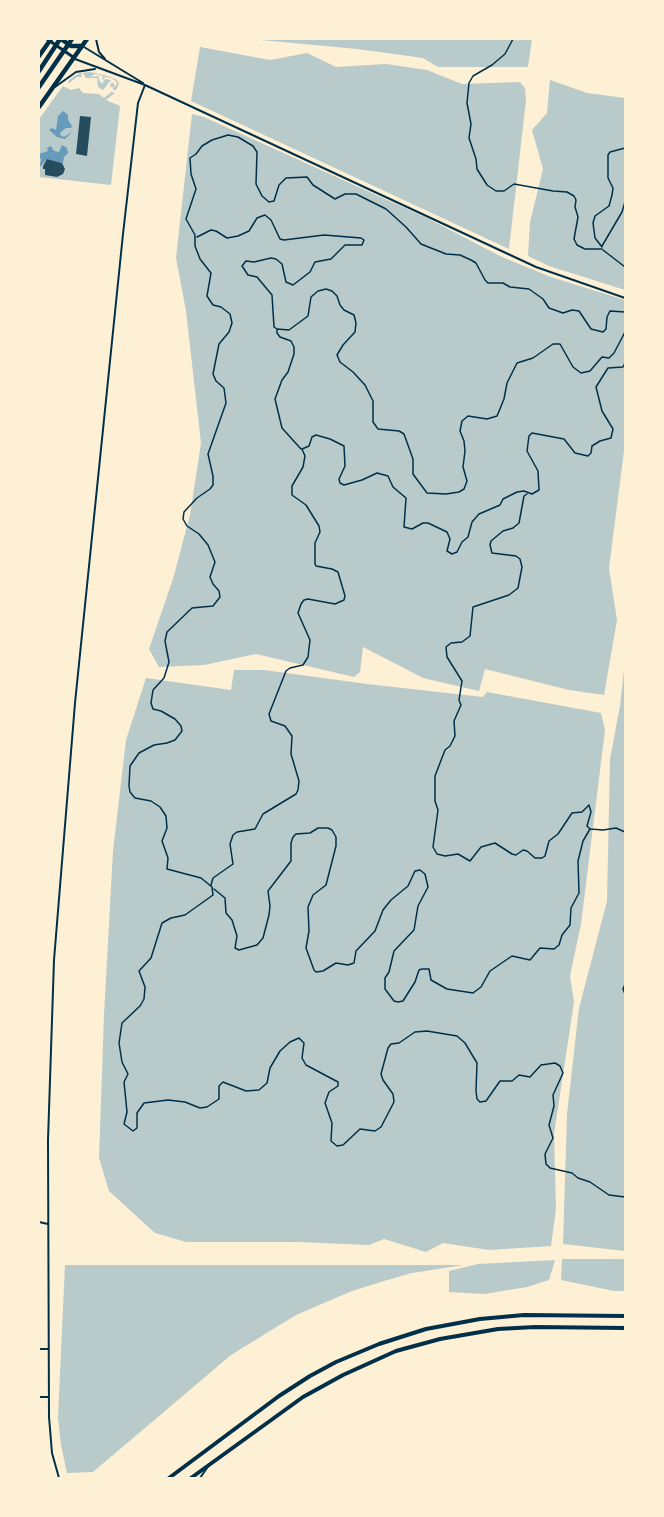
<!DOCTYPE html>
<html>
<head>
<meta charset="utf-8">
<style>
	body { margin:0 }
	#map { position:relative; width:664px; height:1517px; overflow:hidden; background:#fdf0d5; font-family:Raleway,sans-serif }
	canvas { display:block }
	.frame { position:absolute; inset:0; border:40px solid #fdf0d5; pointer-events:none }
</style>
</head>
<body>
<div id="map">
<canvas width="664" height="1517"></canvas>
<div class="frame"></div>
</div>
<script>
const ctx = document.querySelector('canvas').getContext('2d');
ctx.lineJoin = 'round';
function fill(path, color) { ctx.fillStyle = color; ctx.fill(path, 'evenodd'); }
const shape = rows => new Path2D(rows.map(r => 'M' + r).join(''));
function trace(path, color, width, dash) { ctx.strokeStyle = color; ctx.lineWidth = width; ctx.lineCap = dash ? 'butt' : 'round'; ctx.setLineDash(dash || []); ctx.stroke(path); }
fill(shape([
	[250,39,532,39,528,67,438,67,423,58,357,49],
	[200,47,270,60,307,53,336,67,386,64,427,70,462,84,520,82,525,88,526,100,509,249,191,101],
	[90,72,111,77,117,80,119,84,116,90,113,90,113,87,110,87,111,83,114,83,114,87,117,84,116,81,112,79,113,78,105,77,102,81,103,76,95,74,90,77,98,76,99,80,102,84,105,79,111,80,103,90,98,87,97,78,86,78,83,73,81,74,82,77,77,77,68,84,69,80,76,75,81,73],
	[550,80,587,93,625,98,625,290,549,266,528,256,530,222,543,169,532,130,547,113],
	[63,86,71,90,79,88,83,93,99,94,104,98,111,92,115,93,106,100,120,106,111,185,39,177,39,119],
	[192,114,204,117,427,218,502,257,551,277,625,300,625,443,609,568,617,620,604,695,569,690,485,669,479,691,423,678,363,647,360,672,354,677,256,654,204,665,159,667,149,649,173,579,190,515,201,443,186,311,176,258],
	[625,661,625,1251,563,1244,567,1114,579,1008,607,901,610,759,620,706],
	[234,670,264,670,367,684,483,697,487,692,601,713,605,730,581,924,570,976,574,1002,554,1134,556,1209,551,1246,489,1250,443,1243,426,1252,384,1239,369,1245,298,1242,186,1242,155,1233,109,1191,99,1158,104,1015,113,851,126,740,146,678,231,690],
	[562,1259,625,1259,625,1291,614,1291,561,1280],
	[555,1260,549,1280,527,1287,484,1294,449,1292,449,1271,478,1264],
	[65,1265,464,1265,412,1273,384,1281,352,1291,296,1315,231,1355,93,1472,67,1473,61,1445,58,1418]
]), '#b9caca');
fill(shape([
	[63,111,68,115,68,120,72,126,71,128,66,128,61,132,60,135,64,137,72,132,65,139,57,137,49,130,52,128,56,130,58,116],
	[62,145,67,148,68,153,64,157,63,163,47,159,39,168,41,160,39,154,48,151,47,148,51,146,54,151,59,152]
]), '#669bbc');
fill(shape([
	[80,116,91,117,87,156,76,154],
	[47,159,62,163,65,169,63,174,57,177,45,175,45,169,43,169,43,166]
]), '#264d5e');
trace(shape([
	[513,39,505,54,492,65,473,76,469,83,467,103,471,124,469,138,476,159,477,169,487,185,496,191,504,191,514,184,553,191,567,192,574,196,576,200,575,207,578,217,574,239,577,245,585,249,602,249],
	[197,237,211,230,216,231,227,238,238,236,249,231,257,218,265,215,271,220,280,239,284,240,324,235,361,238,364,240,362,245,345,245,331,259,315,262,310,272,293,285,286,282,282,264,276,259,271,258,254,262,246,261,242,266,248,275,257,277,272,295,274,327,277,329,289,330,308,316,311,297,318,291,326,289,332,291,337,296,340,305,344,310,354,315,356,323,355,332,343,345,337,355,340,362,353,372,365,385,373,401,373,422,378,429,399,431,404,434,413,459,413,474,427,493,446,494,459,492,464,489,467,481,463,467,465,451,464,441,460,431,462,421,468,416,487,419,497,416,504,399,507,383,517,363,533,358,553,344,560,344,573,367,581,373,590,371,602,357,609,358,614,353,625,332],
	[602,246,622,212,625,202],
	[602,247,595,238,593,223,595,216,609,206,612,195,613,188,608,178,608,155,610,152,625,148],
	[603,250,625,267],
	[625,312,610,311,607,317,606,329,603,332,591,329,579,311,572,310,563,313,549,308,543,299,529,289,510,287,503,283,488,283,485,280,476,263,471,260,460,255,446,254,421,244,406,227,386,209,356,194,345,194,335,199,313,185,307,177,286,178,279,185,274,201,269,202,262,196,256,184,257,152,253,146,238,137,228,135,212,140,202,146,196,154,190,158,191,174,196,189,186,219,195,235,195,246,200,259,211,273,207,296,213,305,221,307,230,314,232,323,229,332,219,344,213,374,216,381,224,388,226,403,208,454,213,476,213,485,210,489,197,498,184,512,183,519,187,526,199,534,208,545,215,562,210,577,213,584,219,591,220,597,213,606,192,608,167,632,165,641,169,662,164,678,153,690,151,703,153,709,161,711,175,719,181,726,182,731,175,740,167,743,154,745,139,753,130,766,129,786,130,792,135,798,151,801,160,807,166,816,167,828,162,841,168,858,167,869,201,878,212,887,213,895,185,915,171,918,162,923,151,958,139,971,145,987,144,999,140,1006,122,1023,119,1043,122,1062,128,1074,124,1082,127,1112,124,1124,133,1131,137,1128,137,1113,144,1103,168,1100,185,1102,200,1108,207,1107,219,1099,219,1086,223,1082,246,1091,259,1090,267,1083,270,1068,280,1051,290,1042,299,1038,304,1043,302,1058,306,1065,338,1082,338,1086,329,1092,325,1103,332,1123,331,1141,337,1146,343,1145,360,1129,375,1131,381,1127,394,1102,393,1094,383,1080,381,1074,388,1048,391,1044,399,1043,415,1032,427,1031,457,1036,465,1043,477,1063,476,1091,477,1099,480,1102,486,1101,500,1081,512,1081,519,1075,530,1077,541,1065,555,1063,560,1066,563,1073,553,1095,554,1106,549,1125,553,1138,545,1154,546,1164,550,1168,572,1173,578,1178,590,1182,609,1195,625,1197],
	[277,329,277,333,280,337,291,341,294,347,294,354,288,372,282,380,275,399,282,428,301,449],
	[625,349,625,355],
	[527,494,524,496,519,523,513,528,503,531,491,541,490,545,492,553,516,556,520,559,522,567,518,588,509,595,473,607,470,636,462,642,451,643,446,647,447,657,462,681,459,700,461,705,454,721,455,736,450,746,445,750,435,776,435,801,438,810,433,847,437,854,445,856,458,854,470,861,481,847,495,843,512,854,516,855,523,850,527,851,535,858,542,858,545,856,549,841,558,834,572,813,582,812,589,805,591,812,587,826,590,829,603,830,616,828,625,832],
	[211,885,213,878,233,864,230,844,233,835,237,832,255,829,263,814,296,794,298,790,299,781,291,754,292,736,285,726,271,721,269,714,286,671,290,668,303,665,308,657,310,640,298,613,301,604,304,600,308,599,335,604,344,600,345,596,338,572,332,569,316,566,315,564,315,543,320,532,319,526,306,505,292,495,292,486,303,467,305,456,302,449,309,446,312,437,316,435,330,439,344,446,345,466,339,479,340,483,344,485,362,480,377,473,388,476,393,487,406,498,404,527,412,529,423,523,428,523,447,532,450,539,447,551,452,554,457,552,462,542,468,537,472,522,479,514,500,505,503,499,517,492,524,491,532,494,539,490,538,471,527,451,529,436,532,433,564,439,575,453,588,456,591,453,592,446,600,441,611,438,613,429,602,411,596,387,608,368,623,367,625,363],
	[214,889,225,898,226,913,232,920,237,936,235,948,239,950,257,945,263,938,269,915,270,906,268,891,291,861,291,843,293,837,296,834,310,833,318,828,328,828,332,830,336,837,336,846,326,885,313,895,308,907,309,931,306,948,314,970,316,972,323,971,336,963,348,965,354,963,356,951,375,931,383,910,391,900,408,886,415,871,420,870,425,874,428,887,418,906,414,930,394,951,389,972,385,978,385,989,394,1001,398,1002,403,1001,415,982,419,970,422,969,429,969,431,980,447,989,473,993,481,987,490,971,512,956,530,960,540,948,554,949,559,945,562,935,570,925,571,908,579,893,578,861,583,841,590,829],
	[625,984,623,989,625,994]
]), '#003049', 1.5);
trace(shape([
	[96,39,99,52,105,59],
	[84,47,143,83],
	[75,59,145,85,536,267,625,298],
	[55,87,76,72,95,69],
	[39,1222,48,1224],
	[39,1349,48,1349],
	[39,1397,48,1397],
	[59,1478,52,1453,49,1417,48,1140,54,960,75,703,123,234,138,103,145,85],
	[200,1478,207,1468]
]), '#003049', 2);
trace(shape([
	[47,39,73,57]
]), '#003049', 3);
trace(shape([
	[169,1478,279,1396,310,1376,336,1362,379,1344,426,1329,480,1319,524,1315,625,1316],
	[191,1478,303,1397,343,1375,396,1351,440,1339,498,1329,535,1327,625,1328]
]), '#003049', 4);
trace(shape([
	[61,39,71,46,82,46],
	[39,56,51,39],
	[39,71,60,39],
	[39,87,72,39],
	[39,107,87,39]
]), '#003049', 4.5);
</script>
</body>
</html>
